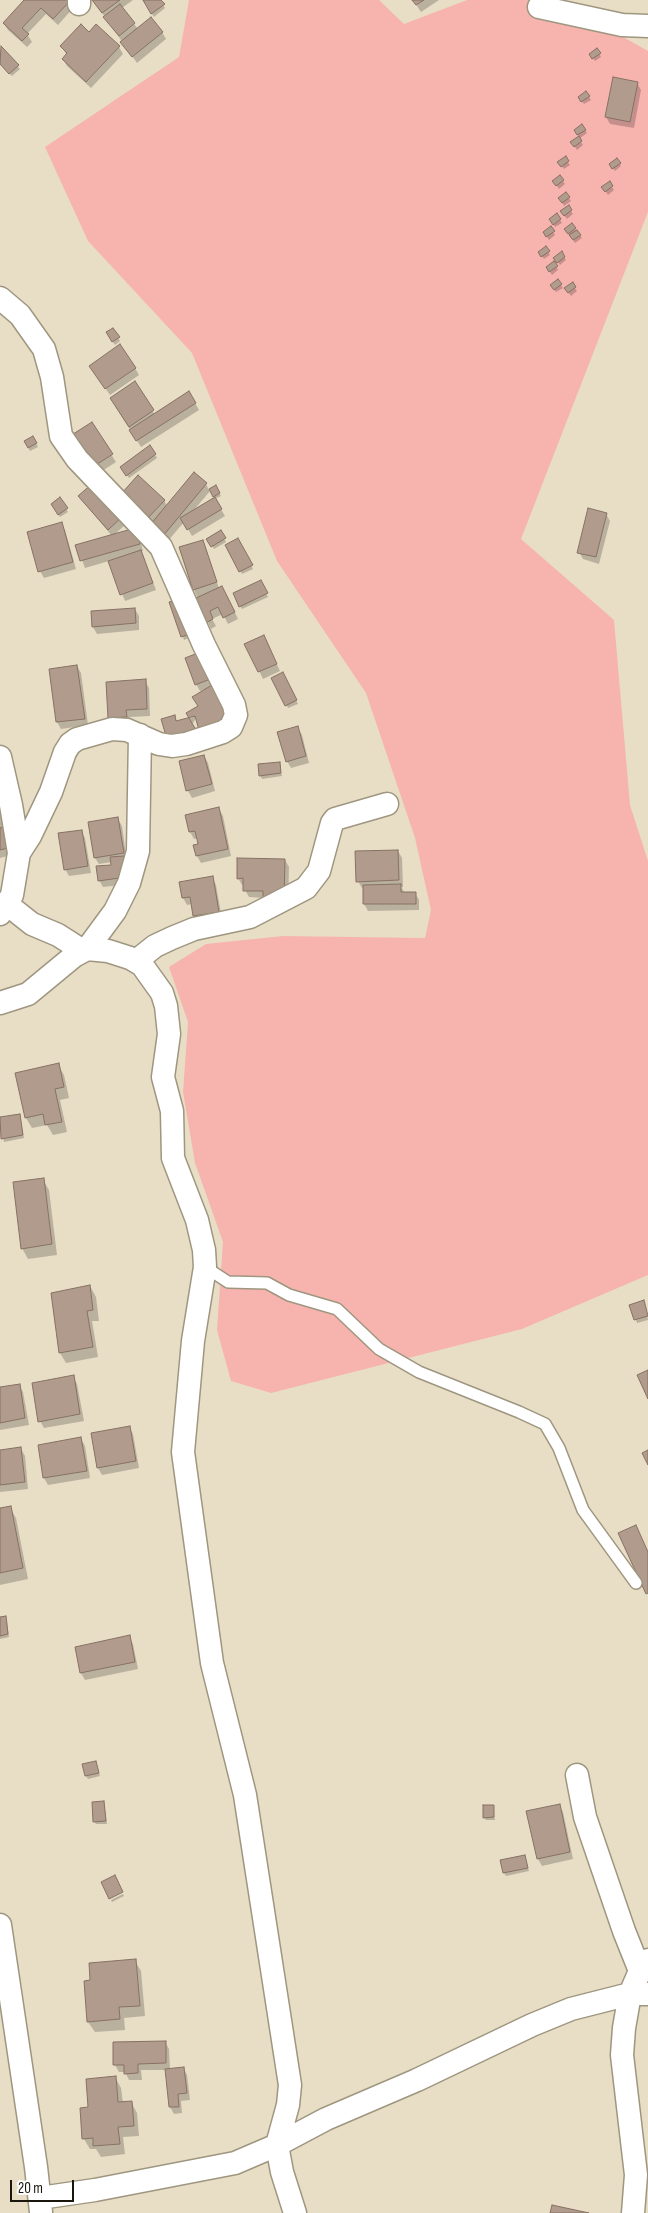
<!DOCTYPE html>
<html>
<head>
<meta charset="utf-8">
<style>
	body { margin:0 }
	#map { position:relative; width:648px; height:2213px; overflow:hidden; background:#e8dec6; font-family:"Sofia Sans Condensed",sans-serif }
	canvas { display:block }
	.scale { position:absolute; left:10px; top:2180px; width:64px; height:22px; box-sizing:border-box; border:2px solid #1a160e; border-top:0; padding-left:6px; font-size:15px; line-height:18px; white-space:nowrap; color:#1a160e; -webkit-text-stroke:4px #fff; paint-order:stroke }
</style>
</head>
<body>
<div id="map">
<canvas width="648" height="2213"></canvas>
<div class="scale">20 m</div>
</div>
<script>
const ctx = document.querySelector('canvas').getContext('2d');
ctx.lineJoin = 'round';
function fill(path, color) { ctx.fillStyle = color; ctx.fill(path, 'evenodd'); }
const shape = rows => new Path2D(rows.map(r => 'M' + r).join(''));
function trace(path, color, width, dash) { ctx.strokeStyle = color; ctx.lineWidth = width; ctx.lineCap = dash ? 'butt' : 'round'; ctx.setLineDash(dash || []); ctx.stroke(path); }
fill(shape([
	[189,0,379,0,404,24,467,0,558,0,648,51,648,212,521,539,614,620,630,805,648,861,648,1275,522,1329,271,1393,231,1381,217,1330,223,1242,195,1163,183,1092,188,1022,169,967,206,944,283,936,425,938,431,910,415,838,366,693,277,561,192,353,88,241,45,147,179,57]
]), '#f7b4af');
fill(shape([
	[26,0,72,0,75,6,58,25,46,14,27,34,32,42,27,47,8,30,4,24],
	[93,0,133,0,122,8,138,29,162,32,166,39,137,63],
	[145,0,160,0,165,8,154,17,143,1],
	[413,0,439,0,421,12],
	[61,46,119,47,123,54,91,88,67,66,63,59,67,55],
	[1,48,20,69,12,76,0,64],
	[597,49,601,57,595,61,590,54],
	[637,83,641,90,634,128,610,124,606,117],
	[586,92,591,100,584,104,579,97],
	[582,126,587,133,579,139,583,145,577,150,572,142,580,137,575,131],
	[565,158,570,165,564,169,559,162],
	[617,159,621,166,615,171,610,164],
	[560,177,565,184,559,189,554,181],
	[609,183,614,190,608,195,603,187],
	[566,194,571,201,564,206,560,198],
	[568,207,573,214,567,219,562,212],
	[557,215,562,223,555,227,551,220],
	[572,225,582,238,575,243,567,232],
	[551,228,555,235,549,240,544,232],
	[546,248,550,255,544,259,539,252],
	[561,253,566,260,560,265,555,258],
	[554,263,558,270,552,275,547,267],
	[558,281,563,288,556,292,551,285],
	[572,284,577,291,571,296,566,289],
	[113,329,120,341,115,345,107,333],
	[135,368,139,375,110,395,95,373],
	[135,383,155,415,195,403,199,410,141,447,115,406],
	[91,423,116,462,96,475],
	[33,437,38,447,30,451,25,441],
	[150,447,157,458,129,478,121,467],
	[93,484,126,524,114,535,139,536,143,551,141,551,156,590,125,601,109,561,85,568,77,546,112,536,79,497],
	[206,484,209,490,216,487,221,496,215,499,225,516,192,536,184,522,167,542,123,494,164,500,167,506],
	[211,490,215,498,193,511],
	[60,499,68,512,60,517,52,504],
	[606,514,610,521,599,564,583,559,579,552],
	[61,523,65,530,76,569,44,578,40,571],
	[220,532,226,542,214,549,208,539],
	[238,540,253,569,242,574,227,546],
	[202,541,219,588,226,594,238,619,228,624,223,614,212,619,216,626,211,629,194,590,180,548],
	[260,581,268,597,242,609,240,606],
	[171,603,193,636,184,640],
	[135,609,139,616,139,630,97,634,93,627],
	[267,643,280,671,263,679,246,644],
	[206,660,216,685,175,753,174,717,177,722,191,718,199,707,206,689,200,691,196,684],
	[77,666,81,673,88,725,61,729,57,722,50,670],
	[283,674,298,704,288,708,273,678],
	[145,681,149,688,150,716,130,717,130,722,139,722,140,725,113,724,109,717],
	[298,728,302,735,309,763,291,768,287,761],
	[204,756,208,763,215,791,192,798,188,791,180,762],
	[279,763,282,776,262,779,260,775],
	[0,783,19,853,0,858],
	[219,809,223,816,231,856,201,863,197,856,200,845,198,838,194,839,190,832],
	[118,819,122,826,130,884,103,887,99,880,113,866,112,862,99,864,95,858],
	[81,831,85,838,91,873,69,876,65,869],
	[398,851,402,858,403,887,401,887,405,893,415,893,419,900,419,910,368,911,364,904,364,888,362,888,358,881],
	[285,860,289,867,288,906,264,898,249,897,245,890,245,885,242,885,238,878],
	[212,878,216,885,222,919,198,923,194,916,192,904,187,905,183,898,181,883],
	[58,1065,64,1075,69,1098,60,1100,67,1132,53,1135,47,1125,32,1128,26,1118,17,1074],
	[19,1115,24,1138,4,1142,0,1118],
	[43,1180,49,1190,57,1255,28,1259,22,1248],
	[90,1286,96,1297,99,1321,92,1321,98,1357,66,1363,60,1353],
	[645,1305,648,1320,637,1323,631,1306],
	[73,1377,77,1384,84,1421,44,1428,40,1421],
	[19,1385,23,1392,29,1425,0,1430,0,1389],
	[129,1427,133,1434,139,1468,102,1475,98,1468,92,1434],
	[81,1439,85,1446,90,1478,48,1485,44,1478,39,1446],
	[21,1449,25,1456,28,1489,0,1492,0,1451],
	[10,1508,16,1518,28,1579,0,1585,0,1510],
	[0,1618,5,1618,7,1621,9,1637,0,1639],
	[129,1637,133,1644,138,1669,85,1680,81,1673,76,1648],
	[96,1762,100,1776,88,1779,86,1776],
	[104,1802,107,1824,96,1824,94,1821],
	[559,1805,563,1812,573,1859,542,1866,538,1859],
	[493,1807,495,1820,486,1820,484,1817],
	[525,1856,529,1871,506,1876,504,1873],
	[123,1894,124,1896,112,1902,111,1900],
	[135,1961,141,1971,145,2016,124,2018,125,2030,95,2032,88,2022,92,1982],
	[165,2042,169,2049,170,2069,183,2068,187,2075,190,2100,181,2101,182,2113,174,2114,170,2107,166,2070,141,2070,142,2080,129,2080,125,2072,119,2072,115,2065,114,2044],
	[115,2077,121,2088,123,2103,131,2102,137,2113,139,2136,123,2137,125,2154,101,2157,96,2149,90,2149,84,2139,81,2109,90,2108]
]), '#0003');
const building = shape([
	[24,0,71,0,53,19,41,8,22,28,29,34,22,41,3,23,24,0],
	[92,0,120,0,102,13,92,0],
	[143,0,161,0,165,4,151,14,143,0],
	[412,0,424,0,416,5,412,0],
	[120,4,135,23,119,36,103,17,120,4],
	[151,17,163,32,132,57,120,42,151,17],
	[81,24,89,32,96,24,120,46,86,82,62,59,67,53,60,46,81,24],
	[1,46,19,65,9,74,0,64,1,46],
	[597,48,601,53,592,59,589,54,597,48],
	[613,77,638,82,630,122,605,117,613,77],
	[586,91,590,96,581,102,578,97,586,91],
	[582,124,586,130,577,135,574,130,582,124],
	[579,136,582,141,574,147,570,142,579,136],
	[566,156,569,161,561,167,557,162,566,156],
	[617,158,621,163,612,169,609,164,617,158],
	[560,175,564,180,556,186,552,181,560,175],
	[610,181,613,186,605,192,601,187,610,181],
	[566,192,570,197,562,203,558,198,566,192],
	[569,205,572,210,564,216,560,211,569,205],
	[557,213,561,219,553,225,549,219,557,213],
	[572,223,576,228,568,234,564,229,572,223],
	[551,226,555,231,546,237,543,232,551,226],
	[577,230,581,235,573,240,569,235,577,230],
	[546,246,550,251,541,257,538,252,546,246],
	[562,251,565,257,557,263,553,258,562,251],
	[554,261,558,266,549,272,546,267,554,261],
	[558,279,562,284,554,290,550,285,558,279],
	[573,282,576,287,568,293,564,288,573,282],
	[113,328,120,337,112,342,106,332,113,328],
	[120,344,136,368,105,389,89,366,120,344],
	[135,381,154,410,129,427,110,398,135,381],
	[189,391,196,403,136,441,129,430,189,391],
	[92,422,113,454,91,468,70,436,92,422],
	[33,436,37,443,28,448,24,441,33,436],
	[150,445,156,454,126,476,120,467,150,445],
	[194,472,207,483,163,536,150,525,194,472],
	[138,475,165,500,143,523,121,494,138,475],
	[94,482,123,516,108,530,78,496,94,482],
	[216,485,220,493,213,497,209,489,216,485],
	[60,497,68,508,58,515,51,504,60,497],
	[215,497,222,509,187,530,180,518,215,497],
	[588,508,607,513,596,557,577,553,588,508],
	[62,522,73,562,38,572,27,532,62,522],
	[135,528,140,544,80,561,75,545,135,528],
	[221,530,226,538,211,547,206,539,221,530],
	[238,538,253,565,239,572,225,545,238,538],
	[203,540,217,582,193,590,179,547,203,540],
	[141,550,153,583,120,595,108,561,141,550],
	[261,580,268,593,239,607,233,593,261,580],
	[222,586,235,612,223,618,218,607,210,611,213,619,206,623,194,599,222,586],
	[180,599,192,633,181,637,169,602,180,599],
	[135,608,136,623,92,627,91,611,135,608],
	[264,635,277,664,258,672,244,644,264,635],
	[203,651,213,678,195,685,185,658,203,651],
	[77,665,85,719,56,722,49,669,77,665],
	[283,672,297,700,285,706,271,678,283,672],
	[146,679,147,709,126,710,127,717,108,718,106,682,146,679],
	[212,685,230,717,199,735,186,713,198,706,192,697,212,685],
	[175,715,176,721,195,716,201,737,169,746,161,719,175,715],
	[298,726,306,756,286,762,277,732,298,726],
	[204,755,212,784,186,791,179,761,204,755],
	[280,762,281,773,259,776,258,764,280,762],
	[219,807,228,849,196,856,193,845,198,844,195,831,189,832,185,815,219,807],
	[118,817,124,853,94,858,88,822,118,817],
	[10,825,16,846,0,850,0,828,10,825],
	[82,830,88,866,64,870,58,833,82,830],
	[398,850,399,880,356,882,355,851,398,850],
	[124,856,127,877,98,881,96,866,111,865,110,857,124,856],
	[237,858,285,859,284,900,263,899,263,891,243,891,243,878,237,879,237,858],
	[213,876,219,912,193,916,190,897,182,898,179,882,213,876],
	[401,884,401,892,416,892,416,904,363,904,363,885,401,884],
	[59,1063,64,1087,55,1089,62,1122,45,1125,43,1114,25,1118,15,1073,59,1063],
	[20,1114,23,1135,1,1139,0,1117,20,1114],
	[44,1178,52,1244,21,1249,13,1182,44,1178],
	[90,1285,93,1310,87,1311,93,1347,59,1353,51,1293,90,1285],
	[644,1300,648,1316,634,1320,629,1305,644,1300],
	[648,1370,648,1399,637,1375,648,1370],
	[74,1375,80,1414,38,1422,32,1383,74,1375],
	[20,1384,25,1418,0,1423,0,1387,20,1384],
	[130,1426,136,1461,97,1468,91,1433,130,1426],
	[81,1437,87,1471,43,1478,38,1445,81,1437],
	[21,1447,25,1482,0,1485,0,1450,21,1447],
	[648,1450,648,1465,642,1453,648,1450],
	[11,1506,23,1568,0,1573,0,1508,11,1506],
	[636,1525,648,1552,648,1593,646,1594,618,1533,636,1525],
	[6,1616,8,1634,0,1636,0,1617,6,1616],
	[130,1635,135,1662,80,1673,75,1647,130,1635],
	[96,1761,99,1773,85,1776,82,1764,96,1761],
	[104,1801,106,1821,93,1822,92,1802,104,1801],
	[560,1804,570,1852,537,1859,526,1811,560,1804],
	[483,1805,494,1805,494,1817,483,1818,483,1805],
	[525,1855,528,1868,503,1873,500,1860,525,1855],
	[115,1875,123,1892,109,1899,101,1882,115,1875],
	[136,1959,140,2006,119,2007,120,2019,87,2022,84,1981,90,1980,89,1963,136,1959],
	[166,2041,166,2063,138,2064,138,2073,124,2074,124,2065,113,2065,113,2042,166,2041],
	[184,2067,187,2093,178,2094,179,2107,169,2107,165,2069,184,2067],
	[116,2076,118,2102,132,2101,134,2126,118,2127,120,2144,93,2146,93,2138,82,2139,80,2108,88,2107,86,2079,116,2076],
	[552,2205,589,2213,550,2213,552,2205]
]);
fill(building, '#b19b8c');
trace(building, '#867163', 1);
const lane = shape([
	[205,1267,228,1282,267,1283,289,1295,337,1309,379,1349,419,1372,519,1412,545,1424,559,1448,583,1510,636,1583]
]);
const street = shape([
	[79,0,79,4],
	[539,7,622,25,648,26],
	[0,298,20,315,44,349,52,377,61,436,77,459,161,547,204,645,234,705,236,715,231,727,223,732,186,744,172,746,159,744,127,730,112,729,77,739,70,744,65,752,51,792,30,836,19,853],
	[0,757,11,805,19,853,12,895,0,914],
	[8,905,32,924,58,935,83,951],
	[87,949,115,911,129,883,138,851,140,735],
	[136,961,155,946,172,938,194,929,250,917,306,888,319,871,332,823,335,819,387,804],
	[0,1003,28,994,74,956,87,949,108,951,130,958,142,965,162,993,166,1006,169,1034,163,1077,172,1111,173,1158,197,1220,204,1250,205,1267,193,1341,183,1452,212,1663,245,1795,290,2085,288,2105,277,2145,282,2172,295,2213],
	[577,1775,585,1817,624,1931,640,1971],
	[0,1925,36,2167,41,2212],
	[40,2198,95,2190,235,2163,277,2145,326,2119,417,2080,532,2025,571,2009,630,1994,648,1994],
	[633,2213,636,2175,622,2055,624,2028,630,1994,640,1971,648,1960]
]);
trace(lane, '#9f9680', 14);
trace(street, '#9f9680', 25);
trace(lane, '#fff', 11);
trace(street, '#fff', 22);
</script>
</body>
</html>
